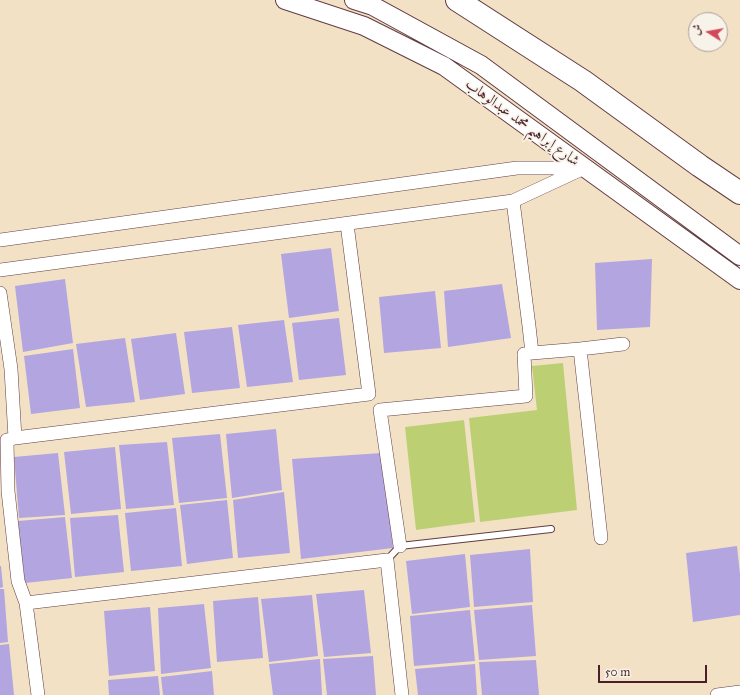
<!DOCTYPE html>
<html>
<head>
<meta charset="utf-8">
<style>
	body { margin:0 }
	#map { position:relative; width:740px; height:695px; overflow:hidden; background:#f3e1c6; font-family:"IM FELL Great Primer",Amiri,serif }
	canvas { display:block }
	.north { position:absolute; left:688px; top:12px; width:40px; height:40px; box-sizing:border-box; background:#f7f3e8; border:1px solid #b29e9c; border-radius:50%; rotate:281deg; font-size:11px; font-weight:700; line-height:16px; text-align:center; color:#4a1f2b }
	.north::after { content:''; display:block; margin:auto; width:14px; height:18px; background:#d1495b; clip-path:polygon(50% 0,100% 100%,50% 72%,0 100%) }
	.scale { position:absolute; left:598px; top:665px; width:109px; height:18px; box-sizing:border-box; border:2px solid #4a1f2b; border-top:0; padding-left:5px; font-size:12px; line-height:14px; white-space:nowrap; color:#4a1f2b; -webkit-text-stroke:3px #f7f3e8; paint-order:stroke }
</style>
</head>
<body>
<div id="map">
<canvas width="740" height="695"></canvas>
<div class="north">ش</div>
<div class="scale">50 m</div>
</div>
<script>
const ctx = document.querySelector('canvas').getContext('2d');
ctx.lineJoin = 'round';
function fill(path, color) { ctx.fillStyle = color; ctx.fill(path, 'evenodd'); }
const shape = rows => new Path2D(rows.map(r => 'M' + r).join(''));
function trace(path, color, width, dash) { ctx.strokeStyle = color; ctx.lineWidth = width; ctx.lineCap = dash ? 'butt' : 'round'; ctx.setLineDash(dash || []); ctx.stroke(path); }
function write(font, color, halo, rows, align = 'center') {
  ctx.font = font + ' "IM FELL Great Primer",Amiri,serif'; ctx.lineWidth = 3.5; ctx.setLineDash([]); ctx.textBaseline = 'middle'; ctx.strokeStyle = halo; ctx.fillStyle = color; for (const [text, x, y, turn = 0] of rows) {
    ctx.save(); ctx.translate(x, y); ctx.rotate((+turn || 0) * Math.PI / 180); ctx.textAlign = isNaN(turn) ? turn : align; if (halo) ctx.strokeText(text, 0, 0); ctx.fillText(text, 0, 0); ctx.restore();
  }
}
fill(shape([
	[563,363,577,510,480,522,469,418,537,410,532,366],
	[464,420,475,522,416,530,405,427]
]), '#bcd073');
fill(shape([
	[331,248,339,311,289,318,281,254],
	[652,259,650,327,597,330,595,263],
	[65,279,73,343,23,352,15,286],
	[502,284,511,338,448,347,444,291],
	[435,291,441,348,384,353,379,297],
	[339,318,346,375,299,380,292,323],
	[284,320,293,382,247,387,238,325],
	[232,327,240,388,192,393,184,332],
	[176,333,185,394,140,400,131,339],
	[125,338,135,402,86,407,76,344],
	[73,349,80,408,31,414,24,356],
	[276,429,282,490,232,498,226,434],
	[220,434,227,498,179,503,172,438],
	[167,442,174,505,126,509,119,445],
	[115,447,121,509,71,514,64,452],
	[58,453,65,515,19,518,14,457],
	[382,453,393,548,301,559,292,459],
	[284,492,290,553,238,558,233,500],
	[227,500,233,558,187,564,180,505],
	[176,508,182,566,131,571,125,513],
	[118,515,124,572,75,577,70,518],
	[65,517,72,578,25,583,18,521],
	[737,546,740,574,740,615,693,622,686,553],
	[530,549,533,602,474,607,470,555],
	[465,554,470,607,412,614,406,561],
	[0,566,1,566,3,587,0,588],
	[0,589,4,589,8,642,0,643],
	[364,590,371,653,324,657,316,594],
	[312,595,318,656,269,662,261,599],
	[258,597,263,658,217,662,213,601],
	[204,604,211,668,161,674,158,608],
	[532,605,536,656,479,660,474,610],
	[150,607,155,671,109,676,104,611],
	[470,610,475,661,414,666,410,616],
	[9,644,14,695,0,695,0,645],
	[373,656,376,695,327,695,323,659],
	[320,659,322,695,273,695,269,664],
	[536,660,539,695,482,695,479,662],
	[475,664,477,695,418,695,415,669],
	[212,671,214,695,163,695,161,677],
	[158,676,160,695,109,695,108,680]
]), '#b3a5e0');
const lane = shape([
	[387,560,400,546,551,529]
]);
const street = shape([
	[513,201,529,326,532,353,580,349],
	[0,240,517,168,580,168],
	[0,270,513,201,584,168],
	[0,293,11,369,15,438,7,440,8,491,18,581,26,603],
	[15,438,369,394,347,224],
	[601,538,580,349,623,344],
	[400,546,380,410,526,396,524,354,532,353],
	[38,695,26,603,387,560,402,695],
	[717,695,740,692]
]);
const secondary = shape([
	[285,0,364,26,444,66,740,280],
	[354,0,373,6,481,65,740,256]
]);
const highway = shape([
	[457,0,583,81,700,166,740,193]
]);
trace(lane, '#633c42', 8);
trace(street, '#633c42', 14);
trace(secondary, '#633c42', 20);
trace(highway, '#633c42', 24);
trace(lane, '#fff', 6);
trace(street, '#fff', 13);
trace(secondary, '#fff', 18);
trace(highway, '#fff', 22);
write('15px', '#4a1f2b', '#f7f3e8', [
	["شارع إبراهيم محمد عبدالوهاب",522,123,36]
]);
</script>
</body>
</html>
